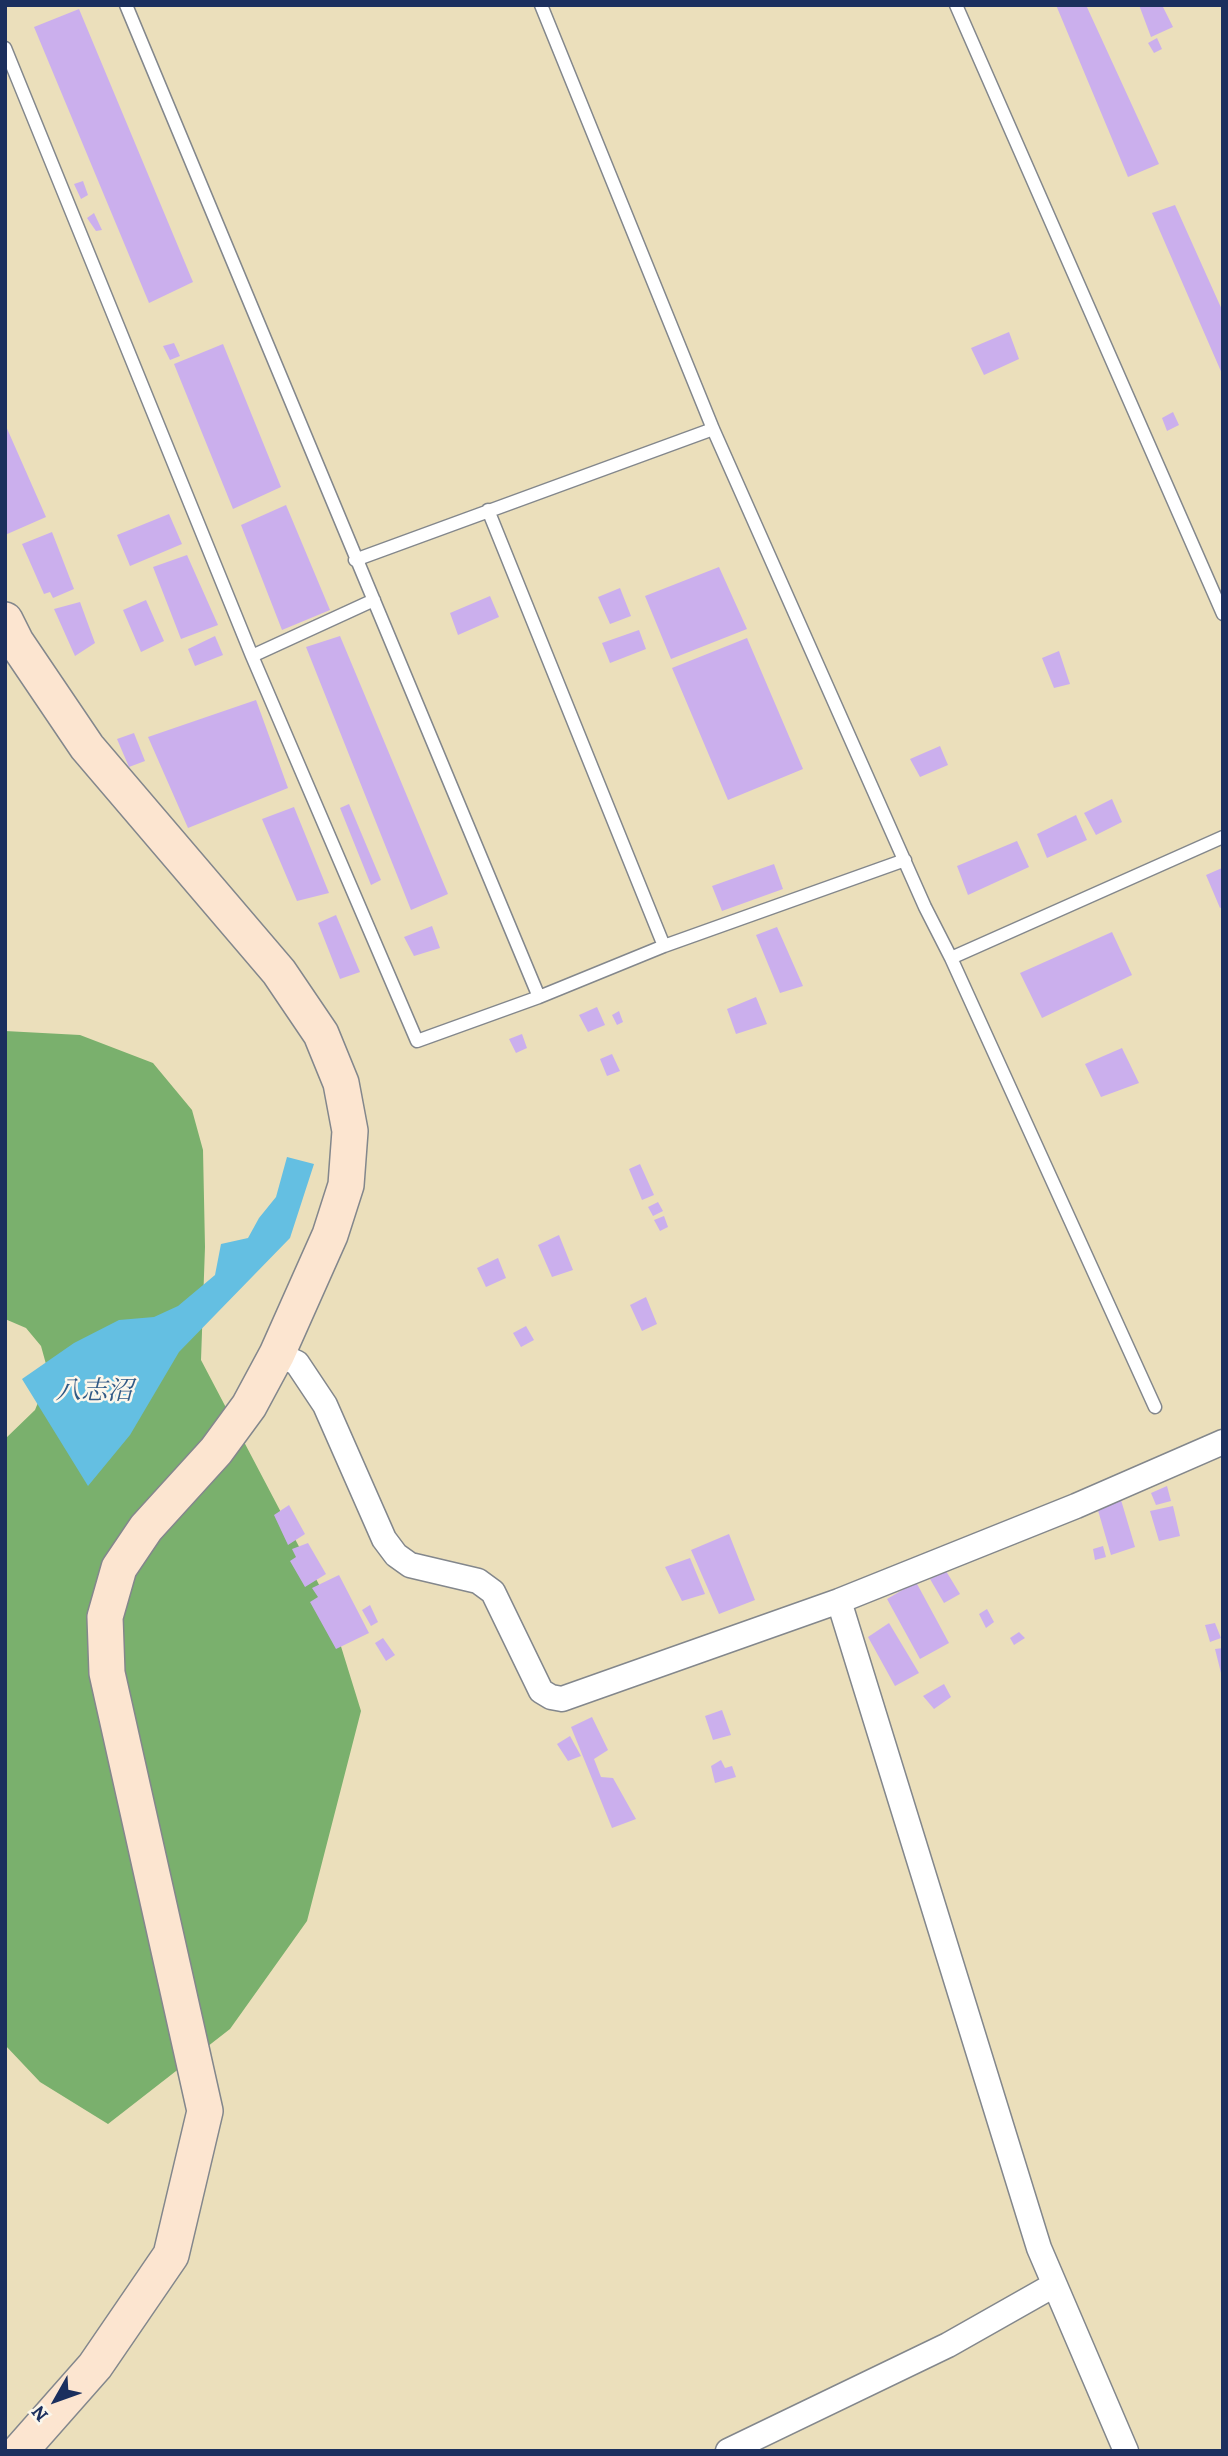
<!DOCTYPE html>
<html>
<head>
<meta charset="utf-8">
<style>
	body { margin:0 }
	#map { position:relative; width:1228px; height:2456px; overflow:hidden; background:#ebdfbb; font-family:Alegreya,serif }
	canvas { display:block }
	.frame { position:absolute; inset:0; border:7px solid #1b2f5e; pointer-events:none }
	.north { position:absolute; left:21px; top:2365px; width:70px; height:70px; -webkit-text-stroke:5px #fbf7ec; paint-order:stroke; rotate:230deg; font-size:19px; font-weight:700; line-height:28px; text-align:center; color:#1b2f5e }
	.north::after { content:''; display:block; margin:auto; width:24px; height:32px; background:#1b2f5e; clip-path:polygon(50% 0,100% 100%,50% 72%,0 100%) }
</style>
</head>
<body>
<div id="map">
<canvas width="1228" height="2456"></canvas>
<div class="frame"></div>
<div class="north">N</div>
</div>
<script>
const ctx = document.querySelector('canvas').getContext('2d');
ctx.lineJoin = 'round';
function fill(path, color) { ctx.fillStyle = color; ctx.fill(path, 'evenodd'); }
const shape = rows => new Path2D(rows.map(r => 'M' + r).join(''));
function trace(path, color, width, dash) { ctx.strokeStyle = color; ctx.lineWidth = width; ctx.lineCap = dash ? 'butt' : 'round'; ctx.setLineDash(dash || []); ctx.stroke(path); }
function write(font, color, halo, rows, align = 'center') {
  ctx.font = font + ' Alegreya,"Noto Serif JP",serif'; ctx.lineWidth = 5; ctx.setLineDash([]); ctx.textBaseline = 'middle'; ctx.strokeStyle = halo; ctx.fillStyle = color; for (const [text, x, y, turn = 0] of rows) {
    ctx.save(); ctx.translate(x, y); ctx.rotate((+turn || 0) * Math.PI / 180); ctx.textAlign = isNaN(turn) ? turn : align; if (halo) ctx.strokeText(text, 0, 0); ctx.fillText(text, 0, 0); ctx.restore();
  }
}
fill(shape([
	[5,1031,80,1035,153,1063,192,1110,203,1150,205,1247,201,1360,326,1598,361,1711,307,1921,230,2029,108,2124,40,2082,5,2045,5,1439,35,1410,49,1375,41,1346,26,1328,5,1319]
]), '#7ab06d');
fill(shape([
	[287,1157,314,1164,290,1238,179,1352,130,1435,88,1486,22,1379,74,1343,119,1320,154,1317,178,1306,215,1275,221,1244,248,1238,259,1218,276,1197]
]), '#64bfe2');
fill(shape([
	[1056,5,1086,5,1159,164,1128,177],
	[1139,5,1162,5,1173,27,1151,37],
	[79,9,193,282,149,303,34,27],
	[1157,38,1162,49,1154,53,1148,43],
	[83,181,88,195,81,199,74,184],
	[1175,205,1223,312,1223,376,1152,213],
	[94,213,102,230,96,231,87,218],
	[1009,332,1019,359,984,375,971,348],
	[174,343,180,356,170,360,163,346],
	[223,344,281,487,233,509,174,364],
	[1173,412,1179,425,1167,431,1162,418],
	[5,424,46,517,5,535],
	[286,505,330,610,282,630,241,525],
	[169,514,182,544,130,566,117,535],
	[52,532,74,589,53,598,50,592,44,594,22,544],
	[187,555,218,625,181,639,153,567],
	[719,567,747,629,671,659,645,596],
	[620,588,631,616,610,624,598,597],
	[490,596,499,617,458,635,450,613],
	[146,600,164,641,141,652,123,610],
	[80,602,95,643,75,656,54,609],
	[639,630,646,649,610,663,602,643],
	[215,636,223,655,195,666,188,649],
	[340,636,448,894,411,910,306,647],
	[747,638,803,769,728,800,672,668],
	[1059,651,1070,684,1054,688,1042,658],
	[256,700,288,788,188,828,148,737],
	[134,733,145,761,129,767,117,739],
	[940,746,948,765,920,777,910,759],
	[1112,799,1122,822,1096,835,1084,813],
	[349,804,381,880,371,885,340,808],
	[294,807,329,893,297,901,262,819],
	[1076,815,1087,840,1047,858,1037,834],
	[1017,841,1029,867,968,895,957,866],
	[774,864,783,889,722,911,712,886],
	[1222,868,1223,907,1220,908,1206,875],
	[336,915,360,972,340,979,318,923],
	[432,926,440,948,414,956,404,937],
	[777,927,803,986,780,993,756,935],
	[1112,932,1132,975,1042,1018,1020,973],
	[756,997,767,1024,736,1034,727,1009],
	[597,1007,605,1025,588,1032,579,1015],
	[619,1011,623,1022,617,1025,612,1015],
	[522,1034,527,1048,516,1053,509,1039],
	[1122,1048,1139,1083,1101,1097,1085,1064],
	[612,1054,620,1071,607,1076,600,1059],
	[640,1164,654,1195,642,1200,629,1169],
	[658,1202,663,1211,653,1216,648,1207],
	[664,1216,668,1227,660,1231,654,1220],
	[559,1235,573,1270,552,1277,538,1245],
	[498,1258,506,1278,486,1287,477,1268],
	[646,1297,657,1324,642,1331,630,1305],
	[526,1326,534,1340,521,1347,513,1333],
	[1167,1486,1171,1501,1156,1505,1151,1493],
	[1121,1500,1135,1547,1111,1555,1097,1507],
	[289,1505,305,1534,288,1545,274,1515],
	[1173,1506,1180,1536,1159,1541,1150,1511],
	[729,1534,755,1600,719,1614,691,1550],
	[308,1543,326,1574,305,1587,290,1561,296,1557,292,1549],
	[1103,1546,1106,1557,1095,1560,1093,1549],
	[690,1558,705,1594,682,1601,665,1567],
	[946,1571,960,1594,944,1603,930,1579],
	[339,1575,369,1633,336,1649,310,1602,318,1597,312,1588],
	[916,1582,949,1643,920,1659,887,1599],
	[370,1605,378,1622,371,1626,362,1610],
	[987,1609,994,1622,986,1628,979,1614],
	[889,1623,919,1673,895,1686,868,1637],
	[1215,1623,1221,1638,1210,1642,1205,1625],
	[1019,1632,1025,1638,1014,1645,1010,1638],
	[383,1638,395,1655,386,1661,375,1643],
	[1223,1648,1223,1677,1222,1677,1215,1649],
	[944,1684,951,1697,934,1709,923,1696],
	[722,1710,731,1735,713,1740,705,1716],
	[592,1717,608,1750,594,1759,601,1777,613,1778,636,1819,612,1828,571,1727],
	[570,1736,581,1756,568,1761,557,1744],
	[721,1760,725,1768,732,1766,736,1777,715,1783,711,1766]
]), '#cbafed');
const lane = shape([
	[126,5,539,997],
	[541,5,713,429,925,907,951,958,1155,1407],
	[956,5,1223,614],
	[5,48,252,656,417,1041,539,997,664,946,905,860],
	[488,510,664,946],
	[355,560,713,429],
	[252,656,374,600],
	[951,958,1223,837]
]);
const street = shape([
	[277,1354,297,1363,325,1405,384,1539,396,1555,410,1565,478,1581,493,1592,541,1691,551,1697,562,1699,839,1601,1076,1506,1223,1442],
	[839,1601,1039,2248,1126,2451],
	[728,2451,948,2345,1054,2285]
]);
const secondary = shape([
	[5,620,16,642,87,747,279,972,321,1034,341,1083,350,1131,346,1185,330,1235,277,1354,249,1406,216,1451,146,1528,119,1568,105,1617,107,1673,205,2111,171,2255,95,2366,20,2451]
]);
trace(lane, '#83878c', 15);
trace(street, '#83878c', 27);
trace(secondary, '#83878c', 38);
trace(lane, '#fff', 12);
trace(street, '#fff', 24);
trace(secondary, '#fce5d0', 35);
write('italic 26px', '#315a86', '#fbf7ec', [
	["八志沼",94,1393]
]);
</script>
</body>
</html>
